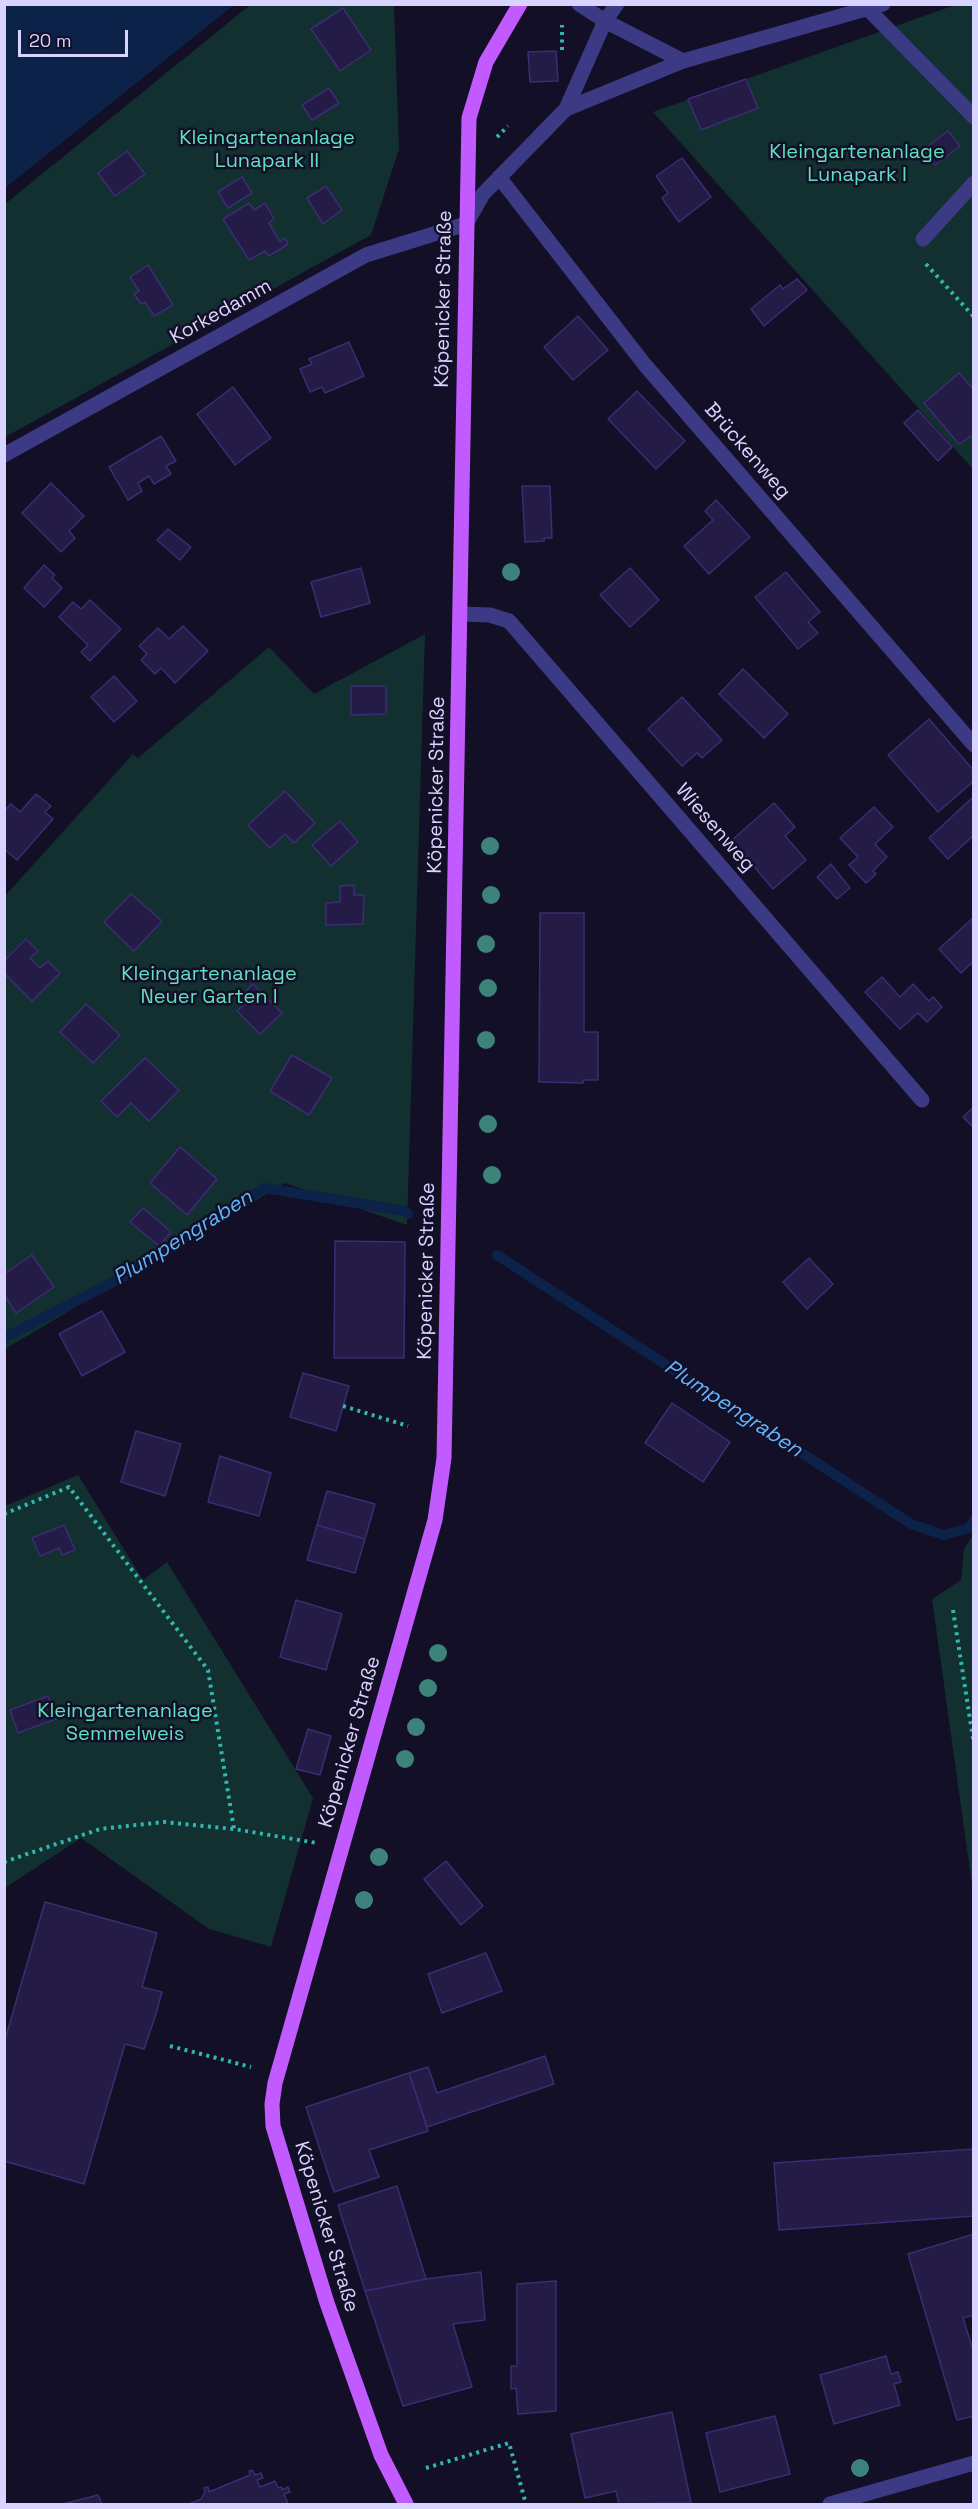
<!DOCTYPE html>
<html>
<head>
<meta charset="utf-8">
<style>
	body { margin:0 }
	#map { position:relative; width:978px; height:2509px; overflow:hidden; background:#130f26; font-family:"Space Grotesk",sans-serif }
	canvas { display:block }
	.frame { position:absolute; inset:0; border:6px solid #d9d4ff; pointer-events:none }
	.scale { position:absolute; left:18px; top:30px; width:110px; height:27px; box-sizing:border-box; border:3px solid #d9d4ff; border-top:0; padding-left:8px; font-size:18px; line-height:21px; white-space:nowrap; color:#d9d4ff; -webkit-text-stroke:4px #130f26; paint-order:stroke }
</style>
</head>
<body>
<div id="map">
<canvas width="978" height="2509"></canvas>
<div class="frame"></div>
<div class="scale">20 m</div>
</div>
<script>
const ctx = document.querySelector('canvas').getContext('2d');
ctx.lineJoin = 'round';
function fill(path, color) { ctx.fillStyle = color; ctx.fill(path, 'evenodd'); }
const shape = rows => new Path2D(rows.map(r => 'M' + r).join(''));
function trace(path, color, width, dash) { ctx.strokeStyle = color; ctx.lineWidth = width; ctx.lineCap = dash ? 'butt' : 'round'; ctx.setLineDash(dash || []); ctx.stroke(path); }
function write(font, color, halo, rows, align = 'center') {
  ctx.font = font + ' "Space Grotesk",sans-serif'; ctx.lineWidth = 5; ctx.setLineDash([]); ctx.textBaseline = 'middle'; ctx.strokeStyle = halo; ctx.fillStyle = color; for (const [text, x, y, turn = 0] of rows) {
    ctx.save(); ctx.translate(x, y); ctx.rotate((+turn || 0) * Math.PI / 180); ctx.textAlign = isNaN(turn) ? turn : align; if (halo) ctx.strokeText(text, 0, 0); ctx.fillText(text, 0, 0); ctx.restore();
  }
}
fill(shape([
	[250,5,394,5,399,149,371,235,5,437,5,204],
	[955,5,973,5,973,469,653,112],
	[425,634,407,1225,285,1183,5,1349,5,896,133,754,138,758,269,647,314,694],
	[78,1475,143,1580,167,1562,313,1798,271,1947,209,1929,81,1838,5,1888,5,1506],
	[973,1535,973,1892,932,1599,961,1580,964,1549]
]), '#12302f');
fill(shape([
	[5,4,234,4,234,5,5,188]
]), '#0c2248');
trace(shape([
	[497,1255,911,1524,944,1535,969,1528,974,1520],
	[4,1338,123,1277,264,1188,405,1211,408,1214]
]), '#0c2248', 10);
const building = shape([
	[343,8,371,50,340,71,311,29,343,8],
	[556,51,558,81,530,82,528,52,556,51],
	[746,79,758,108,701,130,688,99,746,79],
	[329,88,339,103,312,120,302,105,329,88],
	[948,131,960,146,935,165,923,150,948,131],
	[127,151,145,174,115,196,98,173,127,151],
	[682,158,711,197,679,222,662,198,668,193,656,176,682,158],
	[242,177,252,193,228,208,218,192,242,177],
	[326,186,342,210,323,224,307,198,326,186],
	[249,203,254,210,265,203,274,219,269,223,280,242,285,238,288,244,269,256,265,251,249,260,223,219,249,203],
	[148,265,173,305,154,316,145,302,141,304,134,294,139,291,130,277,148,265],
	[797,279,807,290,764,326,751,309,780,285,783,289,797,279],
	[578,316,608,350,573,380,544,347,578,316],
	[349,342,364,376,325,393,322,387,310,392,300,369,312,364,309,359,349,342],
	[959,373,974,390,974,434,959,444,924,403,959,373],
	[233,387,271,438,235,465,197,414,233,387],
	[637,391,685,441,656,469,608,419,637,391],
	[918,410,952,447,938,461,904,423,918,410],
	[161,436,176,461,166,466,171,474,154,484,149,476,138,483,142,491,128,500,109,467,161,436],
	[51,483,84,516,69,531,75,538,61,552,22,513,51,483],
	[522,486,550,486,552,538,544,538,544,541,525,542,522,486],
	[716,500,750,537,709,574,684,546,713,520,705,511,716,500],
	[168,529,191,547,180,560,157,540,168,529],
	[44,565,55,575,52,578,62,588,44,607,24,588,44,565],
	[361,568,370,603,321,617,311,582,361,568],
	[630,568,659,600,630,627,600,595,630,568],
	[786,572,820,612,808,622,818,633,798,649,755,597,786,572],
	[90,600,121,629,90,661,81,652,88,645,59,617,73,602,81,609,90,600],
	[183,626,208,651,175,683,161,668,155,674,141,660,147,654,139,646,158,628,169,639,183,626],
	[743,669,788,714,764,738,719,694,743,669],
	[114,676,137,701,114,722,91,697,114,676],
	[351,686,386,686,386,714,351,715,351,686],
	[682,697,722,740,702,758,697,753,682,766,648,729,682,697],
	[929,719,974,771,974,781,938,812,888,755,929,719],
	[285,791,315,823,294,843,285,834,270,848,248,825,285,791],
	[36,794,51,806,45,812,53,819,17,860,4,849,4,811,11,804,20,812,36,794],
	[974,796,974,835,948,859,929,838,974,796],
	[774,803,795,827,785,836,806,860,773,889,732,840,774,803],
	[874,807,893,827,875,844,887,857,873,871,876,874,866,883,849,865,858,857,840,838,874,807],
	[340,821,358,842,331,866,312,845,340,821],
	[831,864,850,888,837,899,817,877,831,864],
	[354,885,354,895,364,895,363,924,326,925,326,903,340,902,340,886,354,885],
	[131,894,162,921,134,951,104,922,131,894],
	[540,913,584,913,584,1032,598,1032,598,1080,583,1080,583,1083,539,1082,540,913],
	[974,917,974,961,961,973,939,949,974,917],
	[26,939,38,951,30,958,40,968,48,961,60,973,32,1001,4,973,4,961,26,939],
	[882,977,900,997,913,984,929,1001,933,997,942,1007,927,1022,918,1013,900,1029,865,992,882,977],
	[253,984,282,1013,260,1034,237,1011,250,999,244,993,253,984],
	[86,1004,120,1035,93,1063,60,1032,86,1004],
	[292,1055,332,1078,309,1115,270,1091,292,1055],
	[145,1058,179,1090,149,1121,131,1103,117,1117,101,1101,145,1058],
	[974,1107,974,1128,963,1117,974,1107],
	[180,1147,217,1179,187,1215,150,1183,180,1147],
	[143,1208,171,1232,159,1246,130,1222,143,1208],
	[335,1241,405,1242,404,1358,334,1358,335,1241],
	[32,1255,54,1287,16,1313,4,1294,4,1274,32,1255],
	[809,1258,833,1284,807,1309,783,1282,809,1258],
	[102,1311,125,1352,82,1376,59,1334,102,1311],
	[303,1373,349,1386,336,1431,290,1417,303,1373],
	[672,1403,730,1442,703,1482,645,1443,672,1403],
	[136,1431,181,1444,165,1496,121,1482,136,1431],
	[220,1456,271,1473,259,1516,208,1502,220,1456],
	[327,1491,375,1504,365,1539,317,1525,327,1491],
	[64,1525,75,1550,62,1555,59,1548,40,1556,32,1538,64,1525],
	[317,1525,365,1539,355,1573,307,1560,317,1525],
	[296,1600,342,1614,326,1670,280,1657,296,1600],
	[48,1696,56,1719,18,1733,10,1710,48,1696],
	[308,1729,331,1736,320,1775,296,1769,308,1729],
	[446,1861,483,1906,461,1925,424,1879,446,1861],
	[45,1902,157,1933,142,1987,162,1992,155,2017,144,2049,125,2044,84,2184,4,2161,4,2043,45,1902],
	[486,1953,502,1991,442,2013,428,1974,486,1953],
	[545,2056,554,2084,427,2127,409,2073,428,2067,437,2093,545,2056],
	[409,2073,428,2131,369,2150,379,2177,334,2192,306,2107,409,2073],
	[974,2149,974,2216,779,2230,774,2163,974,2149],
	[397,2186,426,2279,365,2291,338,2205,397,2186],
	[974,2234,974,2315,963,2318,974,2353,974,2416,957,2420,908,2254,974,2234],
	[481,2272,485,2320,453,2324,472,2387,403,2406,365,2291,426,2279,481,2272],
	[556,2281,556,2411,518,2414,516,2388,511,2389,511,2366,517,2366,517,2284,556,2281],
	[886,2356,891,2374,898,2372,901,2382,894,2384,900,2405,834,2424,820,2375,886,2356],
	[672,2412,691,2503,619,2504,616,2491,585,2498,571,2434,672,2412],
	[775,2416,790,2474,720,2492,706,2433,775,2416],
	[252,2470,255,2475,261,2473,263,2478,257,2480,260,2487,275,2481,278,2488,281,2487,282,2490,288,2487,290,2492,284,2494,288,2504,189,2504,201,2499,205,2492,204,2488,208,2487,209,2492,250,2475,249,2471,252,2470],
	[98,2495,102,2504,63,2504,98,2495]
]);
fill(building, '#241b47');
trace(building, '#3b2d73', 1.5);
trace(shape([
	[562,50,562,25],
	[497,137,508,126],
	[926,264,974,317],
	[343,1406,408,1426],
	[4,1514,69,1487,208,1670,234,1829],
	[953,1610,974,1745],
	[4,1862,100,1829,164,1822,234,1829,317,1843],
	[170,2046,251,2067],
	[426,2468,509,2443,526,2504]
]), '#2fb8b0', 4, [3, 4.5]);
trace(shape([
	[579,4,605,21,683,61],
	[868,9,974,117],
	[566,109,605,21,617,4],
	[499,177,645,365,974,745],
	[923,239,974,183],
	[4,455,366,255,466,224,483,194,566,109,683,61,883,4],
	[461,614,490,615,509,621,922,1100],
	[830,2504,974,2463]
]), '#3d3a85', 15);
trace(shape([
	[406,2504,381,2455,327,2303,273,2126,272,2104,275,2083,435,1520,444,1458,469,118,486,62,520,4]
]), '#c25bff', 15);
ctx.fillStyle = '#3d827b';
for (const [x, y] of [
	[511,572],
	[490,846],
	[491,895],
	[486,944],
	[488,988],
	[486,1040],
	[488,1124],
	[492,1175],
	[438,1653],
	[428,1688],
	[416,1727],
	[405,1759],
	[379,1857],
	[364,1900],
	[860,2468]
]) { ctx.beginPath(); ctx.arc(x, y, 9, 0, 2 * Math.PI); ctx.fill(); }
write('20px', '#5fe0c0', '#130f26', [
	["Kleingartenanlage",267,139],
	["Lunapark II",267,162],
	["Kleingartenanlage",857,153],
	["Lunapark I",857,176],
	["Kleingartenanlage",209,975],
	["Neuer Garten I",209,998],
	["Kleingartenanlage",125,1712],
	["Semmelweis",125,1735]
]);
write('20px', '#d9d4ff', '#130f26', [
	["Köpenicker Straße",444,299,-89],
	["Korkedamm",221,312,-29],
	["Brückenweg",747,451,49],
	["Köpenicker Straße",437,785,-89],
	["Wiesenweg",715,828,49],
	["Köpenicker Straße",427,1271,-89],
	["Köpenicker Straße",350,1742,-74],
	["Köpenicker Straße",326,2227,73]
]);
write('italic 21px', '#62b6ff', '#130f26', [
	["Plumpengraben",183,1238,-32],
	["Plumpengraben",733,1409,33]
]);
</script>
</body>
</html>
